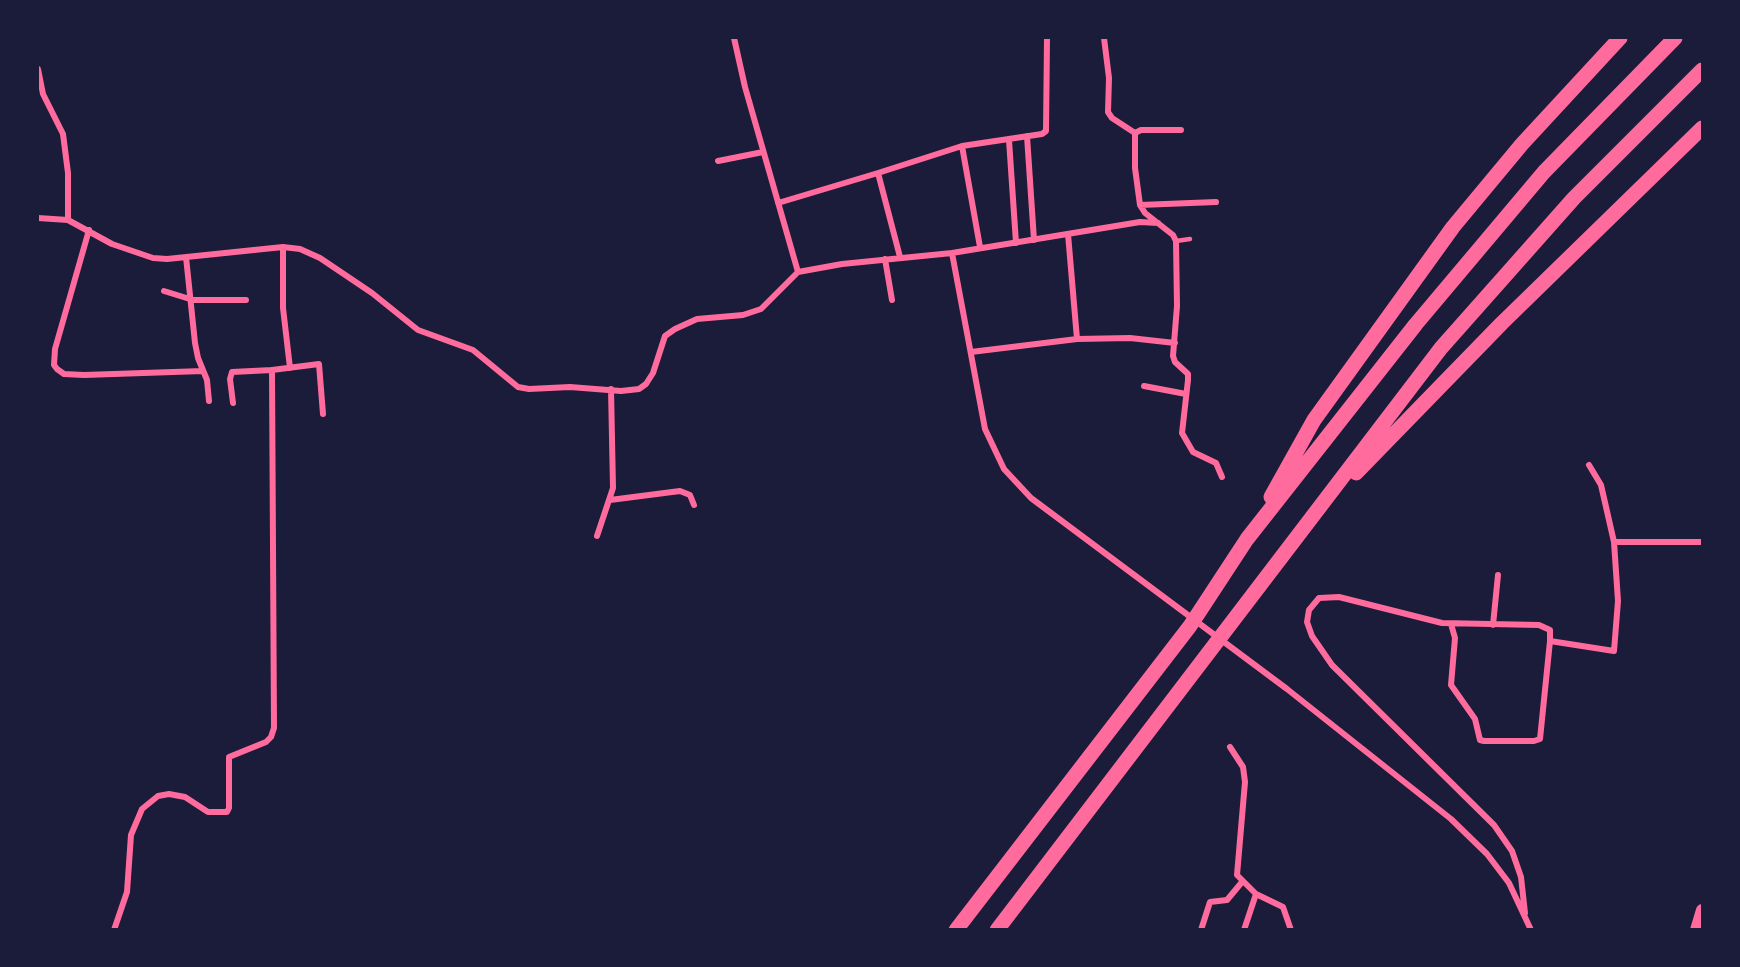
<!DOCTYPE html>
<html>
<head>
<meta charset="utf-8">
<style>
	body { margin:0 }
	#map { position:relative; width:1740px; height:967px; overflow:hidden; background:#1b1b3a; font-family:"Fira Sans",sans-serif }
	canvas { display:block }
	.frame { position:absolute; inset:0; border:39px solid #1b1b3a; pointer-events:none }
</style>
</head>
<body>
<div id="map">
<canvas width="1740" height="967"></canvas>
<div class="frame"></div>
</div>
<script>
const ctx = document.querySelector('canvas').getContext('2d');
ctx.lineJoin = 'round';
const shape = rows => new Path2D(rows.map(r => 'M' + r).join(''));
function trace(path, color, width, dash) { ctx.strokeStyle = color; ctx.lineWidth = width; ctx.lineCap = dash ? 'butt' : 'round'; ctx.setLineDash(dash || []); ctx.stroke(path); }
trace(shape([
	[1176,241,1190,239]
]), '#ff6b9d', 4.5);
trace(shape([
	[734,38,745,87,798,272],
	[1104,38,1109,78,1108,112,1112,118,1135,133],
	[38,69,43,94,63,134,68,173,68,220],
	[1135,133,1135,168,1140,205,1145,213,1173,235,1176,241,1177,306,1173,356,1175,362,1188,374,1188,380,1182,433,1193,452,1216,463,1222,477],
	[1135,133,1141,130,1181,130],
	[1027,136,1034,240],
	[1009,140,1016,243],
	[962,146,980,247],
	[718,161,763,152],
	[878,173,962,146,1042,134,1046,131,1047,38],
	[778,203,878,173,900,257],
	[1140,205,1216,202],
	[38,218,68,220,112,244,153,258,167,259,283,247,300,249,320,258,372,293,418,330,473,350,518,387,529,389,570,387,621,391,639,389,646,384,653,373,665,336,675,329,697,319,743,315,761,309,798,272,842,264,952,253,1140,222,1158,223],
	[89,230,55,349,54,365,57,369,64,374,84,375,203,371],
	[1068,234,1077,339],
	[283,247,283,308,290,368],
	[952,253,985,429,1004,469,1031,498,1287,689,1451,819,1487,854,1509,883,1531,930],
	[186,257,195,343,198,358,207,380,209,401],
	[885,259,892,300],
	[164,291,193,300,246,300],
	[971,352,1077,339,1130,338,1175,343],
	[1144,386,1186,394],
	[233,403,230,379,232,372,272,370],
	[1589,465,1601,485,1614,542],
	[610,500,680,491,690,495,694,505],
	[597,536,613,488,611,389],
	[1451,624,1455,638,1451,685,1475,719,1480,740,1484,741,1534,741,1540,739,1550,641],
	[1493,625,1498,575],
	[1230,747,1243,767,1245,782,1237,875,1256,894,1283,907,1291,930],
	[1525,913,1521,877,1512,851,1494,825,1332,665,1312,636,1307,622,1309,610,1319,598,1339,597,1442,623,1539,625,1550,630,1550,641,1614,651,1618,601,1614,542,1702,542],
	[114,930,127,892,131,835,142,809,158,796,169,794,185,797,208,812,227,812,229,808,229,757,266,742,271,737,274,728,272,370,319,364,323,414],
	[1201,930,1210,902,1227,900,1242,882],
	[1244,930,1256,894]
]), '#ff6b9d', 6);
trace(shape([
	[1696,930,1702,910]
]), '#ff6b9d', 12);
trace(shape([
	[1356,473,1502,323,1702,128],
	[1271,497,1314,420,1453,227,1522,144,1620,38],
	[956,930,1190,626,1247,539,1416,324,1544,172,1675,38],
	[997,930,1441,348,1574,198,1702,70]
]), '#ff6b9d', 15);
</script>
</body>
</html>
